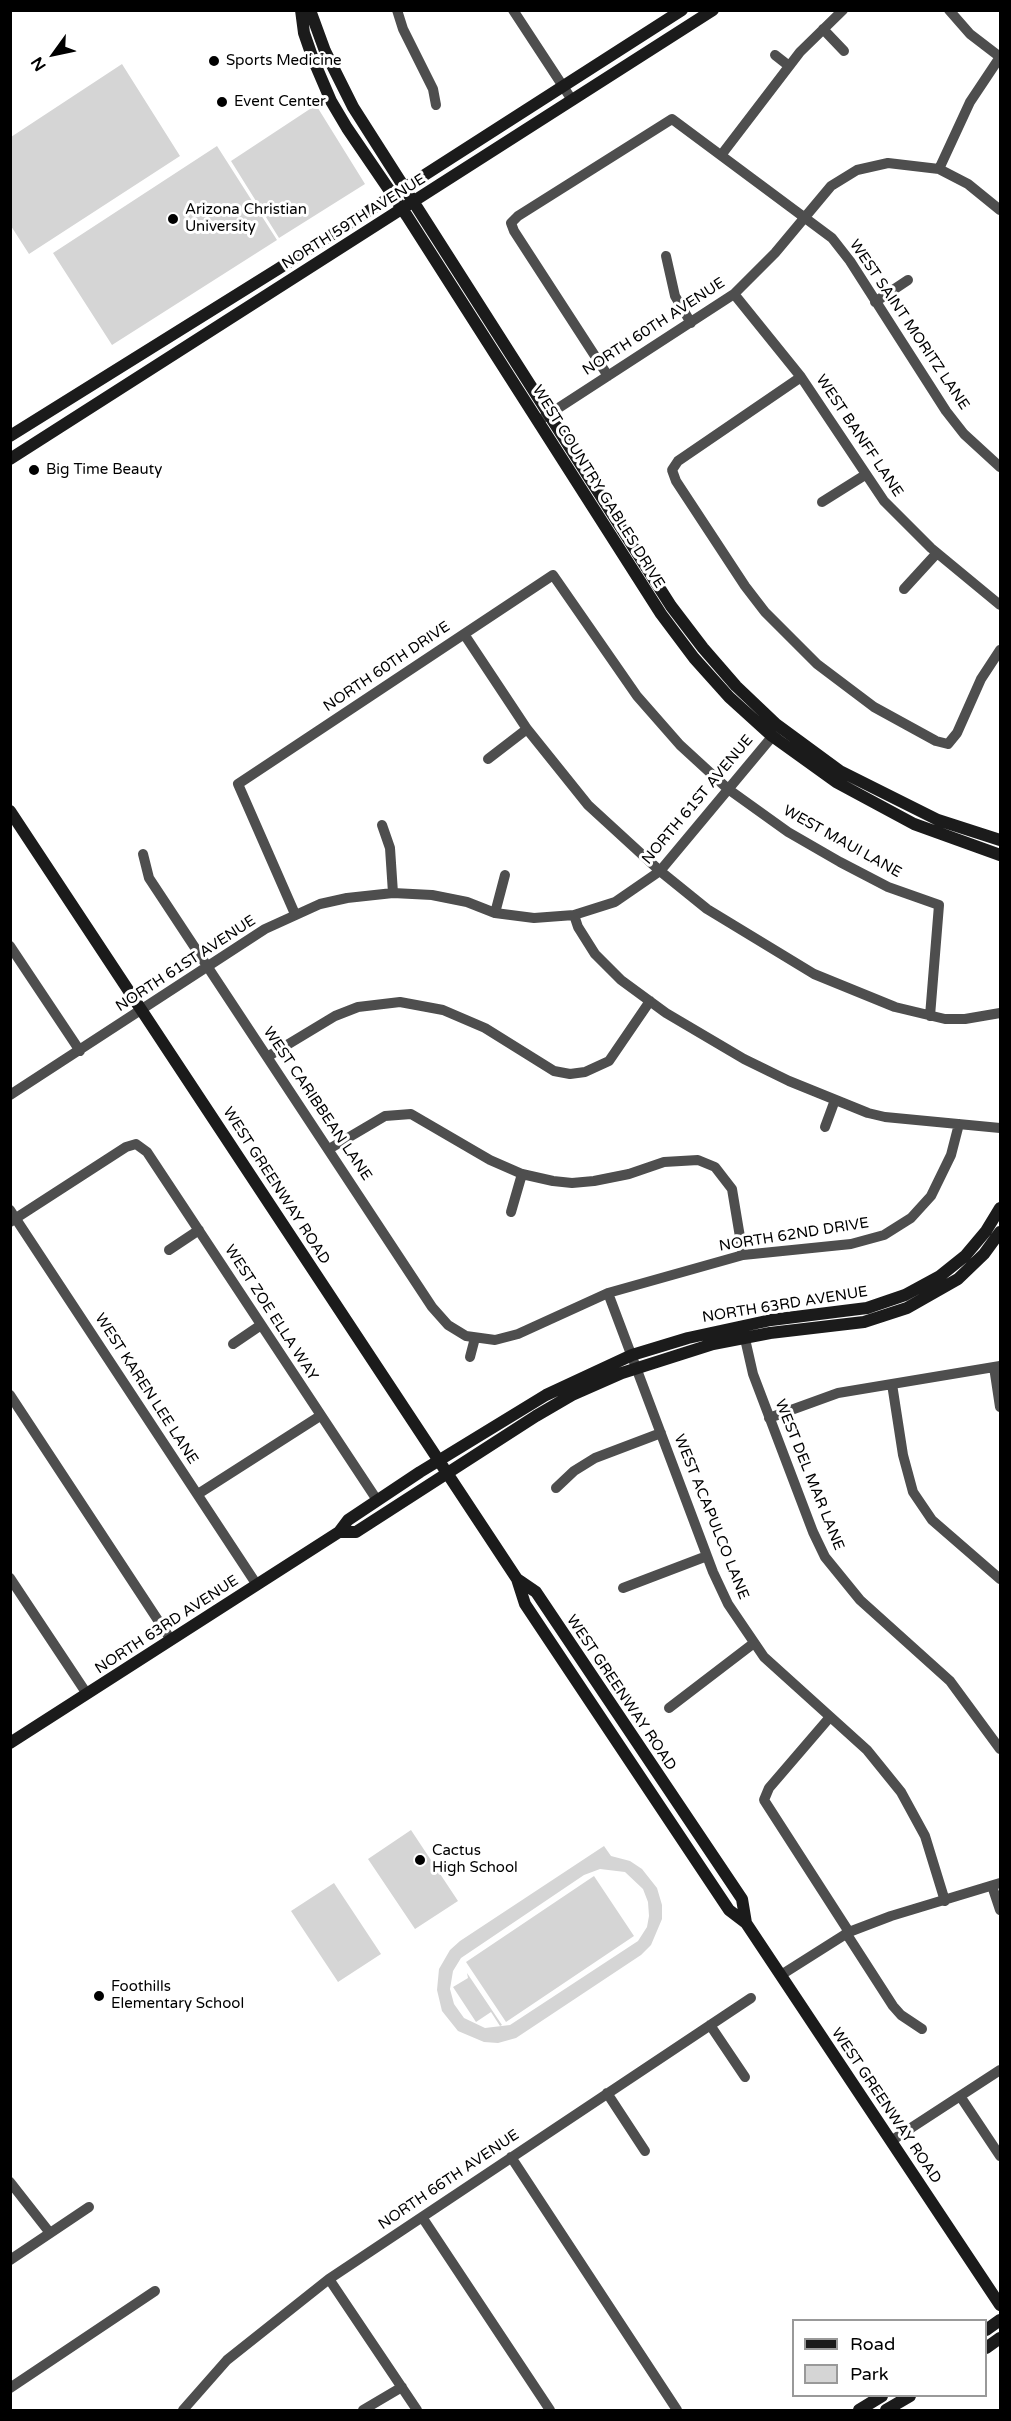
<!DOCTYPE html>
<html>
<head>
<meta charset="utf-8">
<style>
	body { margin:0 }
	#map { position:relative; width:1011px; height:2421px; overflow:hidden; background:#fff; font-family:"Varela Round",sans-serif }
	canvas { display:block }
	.frame { position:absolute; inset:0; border:12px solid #000; pointer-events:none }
	.legend { position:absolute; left:792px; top:2319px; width:195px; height:78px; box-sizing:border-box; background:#fff; border:2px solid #999; margin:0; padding:8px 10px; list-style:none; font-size:18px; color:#000 }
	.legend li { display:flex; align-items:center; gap:12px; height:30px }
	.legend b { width:30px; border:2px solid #999 }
	.north { position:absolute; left:24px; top:24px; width:60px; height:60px; -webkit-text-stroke:4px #fff; paint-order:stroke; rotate:237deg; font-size:16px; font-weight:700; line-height:24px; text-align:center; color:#000 }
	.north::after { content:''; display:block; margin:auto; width:21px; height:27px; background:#000; clip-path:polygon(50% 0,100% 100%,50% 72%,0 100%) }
</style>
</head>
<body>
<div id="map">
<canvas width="1011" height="2421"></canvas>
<div class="frame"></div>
<ul class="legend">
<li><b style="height:8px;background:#1b1b1b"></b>Road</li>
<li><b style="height:16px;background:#d5d5d5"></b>Park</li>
</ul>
<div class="north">N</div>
</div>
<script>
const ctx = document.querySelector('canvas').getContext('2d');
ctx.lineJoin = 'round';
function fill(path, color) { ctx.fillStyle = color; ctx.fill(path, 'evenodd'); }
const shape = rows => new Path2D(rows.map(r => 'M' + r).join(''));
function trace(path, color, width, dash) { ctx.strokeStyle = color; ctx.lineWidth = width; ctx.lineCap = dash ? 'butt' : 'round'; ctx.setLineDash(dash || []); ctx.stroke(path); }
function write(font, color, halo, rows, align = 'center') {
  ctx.font = font + ' "Varela Round",sans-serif'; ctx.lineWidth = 6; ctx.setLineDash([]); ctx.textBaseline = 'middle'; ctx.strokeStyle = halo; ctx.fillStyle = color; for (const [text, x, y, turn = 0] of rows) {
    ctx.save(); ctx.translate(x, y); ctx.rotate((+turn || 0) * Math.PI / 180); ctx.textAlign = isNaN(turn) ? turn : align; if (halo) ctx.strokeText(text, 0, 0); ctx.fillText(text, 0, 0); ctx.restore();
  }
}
fill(shape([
	[122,64,180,156,29,254,11,226,11,137],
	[316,105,365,184,279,238,231,161],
	[217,146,277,240,112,345,53,253],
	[411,1830,458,1901,415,1929,368,1859],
	[604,1846,611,1856,630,1861,642,1869,657,1888,662,1905,662,1919,651,1945,641,1955,516,2038,498,2043,484,2042,458,2031,442,2011,437,1990,439,1969,450,1950,460,1941],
	[600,1869,625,1872,643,1889,648,1902,649,1916,647,1927,638,1941,510,2025,485,2028,464,2018,454,2004,450,1989,453,1971,461,1958,584,1875],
	[594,1876,634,1936,506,2022,466,1962],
	[334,1883,381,1954,338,1982,291,1911],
	[467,1973,502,2025,500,2026,491,2012,476,2022,453,1987,468,1978]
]), '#d5d5d5');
trace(shape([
	[397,10,403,29,433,89,436,105],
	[513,10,572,100],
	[949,10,970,34,1000,57],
	[823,29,844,51],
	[775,55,789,66],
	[722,154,800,52,843,10],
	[939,169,970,102,1000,57],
	[666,256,675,296,691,323],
	[734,294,801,377,884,501,931,548,1000,605],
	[875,302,908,280],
	[608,376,514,231,511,223,518,216,672,119,832,238,850,261,946,411,964,434,1000,467],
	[801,377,678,461,672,470,676,481,745,586,765,612,817,664,874,707,936,741,948,744,957,733,981,679,1000,650],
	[543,418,734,294,775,253,831,186,857,170,888,163,939,169,968,184,1000,210],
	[822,502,865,475],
	[904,589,937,553],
	[464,634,527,729,588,805,660,871,707,909,814,974,895,1007,945,1019,965,1019,1000,1013],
	[488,759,527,729],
	[382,825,390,848,393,893],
	[143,854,149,878,432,1307,448,1325,466,1336,495,1340,518,1334,608,1293,743,1255,851,1244,884,1235,911,1218,931,1196,951,1155,959,1124],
	[495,913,505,875],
	[295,914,238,784,553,575,637,696,680,745,728,789,788,832,840,862,888,887,939,905,930,1016],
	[574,915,578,927,595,954,621,980,666,1013,744,1059,789,1081,868,1113,885,1117,1000,1128],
	[10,946,80,1051],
	[267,1057,335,1016,358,1007,400,1002,443,1010,485,1028,554,1071,570,1074,585,1072,609,1061,650,1001],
	[10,1095,265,929,320,904,347,898,393,893,432,895,467,902,495,913,534,918,574,915,615,902,660,871,776,732],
	[825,1127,835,1100],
	[329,1149,385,1116,411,1114,490,1160,522,1174,553,1181,572,1183,594,1181,629,1174,664,1162,698,1160,715,1167,732,1189,743,1255],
	[10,1210,257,1585],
	[511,1212,522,1174],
	[10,1222,126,1147,136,1144,147,1152,377,1500],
	[169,1250,199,1230],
	[608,1293,713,1572,728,1604,764,1657,867,1750,901,1792,925,1836,945,1901],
	[743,1330,753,1374,813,1532,825,1557,860,1600,950,1681,1000,1749],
	[233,1344,261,1325],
	[470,1357,475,1338],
	[994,1367,1000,1407],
	[892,1384,903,1455,913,1492,932,1520,1000,1579],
	[10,1395,171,1640],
	[769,1418,838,1393,1000,1366],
	[556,1488,574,1471,595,1458,661,1433],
	[198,1494,320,1416],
	[10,1578,87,1694],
	[623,1588,707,1556],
	[669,1708,754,1643],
	[830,1717,769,1788,764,1800,849,1932],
	[992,1886,1000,1910],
	[846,1933,893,2006,901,2015,922,2029],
	[781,1975,849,1932,891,1916,1000,1883],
	[710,2025,745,2077],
	[607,2093,645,2151],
	[960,2096,1000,2156],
	[891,2141,1000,2070],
	[511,2157,677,2410],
	[10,2182,50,2233],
	[422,2217,550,2410],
	[10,2260,89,2207],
	[329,2279,417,2410],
	[10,2388,155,2291],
	[183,2410,227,2360,329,2279,751,1998],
	[363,2410,402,2387]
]), '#4e4e4e', 10);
trace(shape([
	[301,10,304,33,313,59,331,101,347,128,407,216,661,614,694,658,729,697,772,736,836,782,914,824,1000,855],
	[310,10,325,51,353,107,671,606,703,648,736,686,776,724,840,771,938,820,1000,840],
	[10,436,278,269,682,10],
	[10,459,713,10],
	[10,811,517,1579,525,1604,729,1910,746,1923,1000,2305],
	[339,1532,356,1532,536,1416,572,1395,622,1373,713,1344,770,1333,864,1322,907,1308,958,1279,984,1254,1000,1232],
	[517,1579,536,1592,742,1899,746,1923],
	[10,1743,339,1532,348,1520,420,1472,546,1395,632,1355,688,1338,771,1320,867,1308,905,1295,940,1276,965,1256,986,1231,1000,1208],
	[986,2330,1000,2320],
	[986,2348,1000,2338],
	[859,2410,882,2396],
	[886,2410,910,2396]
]), '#1b1b1b', 12);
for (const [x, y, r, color] of [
	[214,61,6,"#000"],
	[222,102,6,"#000"],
	[173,219,6,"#000"],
	[34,470,6,"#000"],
	[420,1860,6,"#000"],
	[99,1996,6,"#000"]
]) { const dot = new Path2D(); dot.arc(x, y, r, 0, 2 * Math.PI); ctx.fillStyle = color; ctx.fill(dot); trace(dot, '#fff', 2); }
write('15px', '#000', '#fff', [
	["Sports Medicine",226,61],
	["Event Center",234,102],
	["Arizona Christian",185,210],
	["University",185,227],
	["Big Time Beauty",46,470],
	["Cactus",432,1851],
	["High School",432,1868],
	["Foothills",111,1987],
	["Elementary School",111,2004]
], 'left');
write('15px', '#000', '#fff', [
	["NORTH 59TH AVENUE",354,222,-32],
	["WEST SAINT MORITZ LANE",909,325,56],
	["NORTH 60TH AVENUE",654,327,-33],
	["WEST BANFF LANE",859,436,56],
	["WEST COUNTRY GABLES DRIVE",598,487,58],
	["NORTH 60TH DRIVE",387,667,-34],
	["NORTH 61ST AVENUE",698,800,-50],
	["WEST MAUI LANE",842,842,29],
	["NORTH 61ST AVENUE",186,964,-33],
	["WEST CARIBBEAN LANE",317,1104,56],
	["WEST GREENWAY ROAD",276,1186,57],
	["NORTH 62ND DRIVE",794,1235,-9],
	["NORTH 63RD AVENUE",785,1305,-9],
	["WEST ZOE ELLA WAY",271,1313,57],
	["WEST KAREN LEE LANE",146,1389,57],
	["WEST DEL MAR LANE",809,1475,68],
	["WEST ACAPULCO LANE",711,1517,68],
	["NORTH 63RD AVENUE",167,1625,-33],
	["WEST GREENWAY ROAD",621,1693,56],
	["WEST GREENWAY ROAD",886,2106,56],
	["NORTH 66TH AVENUE",449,2180,-34]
]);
</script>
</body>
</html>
